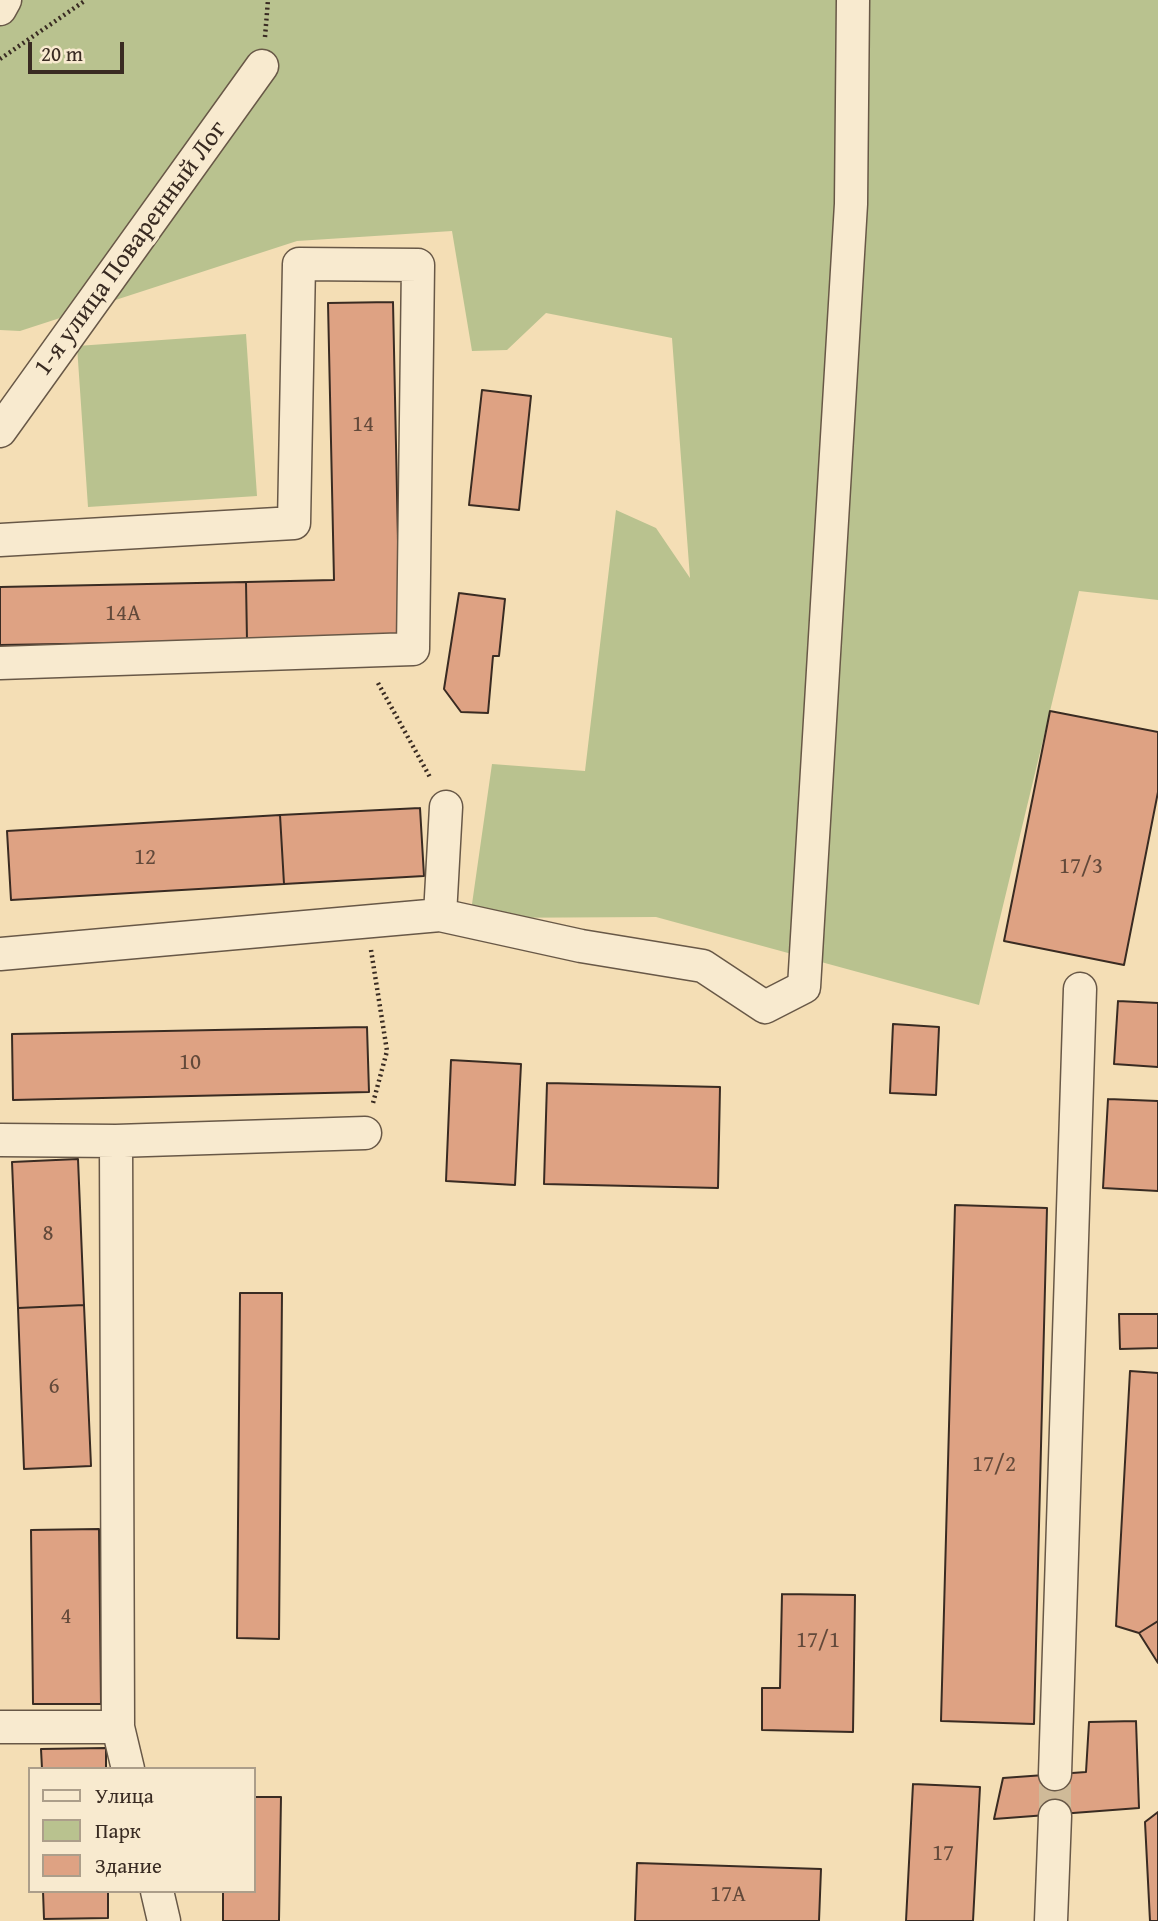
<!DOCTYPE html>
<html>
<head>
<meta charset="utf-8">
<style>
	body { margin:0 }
	#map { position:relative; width:1158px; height:1921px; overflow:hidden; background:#f4deb5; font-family:"Gentium Book Plus",serif }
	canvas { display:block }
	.legend { position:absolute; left:28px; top:1767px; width:228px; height:126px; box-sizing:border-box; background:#f8eacf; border:2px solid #ac9e8a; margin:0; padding:9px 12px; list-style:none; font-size:21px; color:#392b22 }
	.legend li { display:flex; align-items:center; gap:14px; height:35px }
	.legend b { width:35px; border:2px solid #ac9e8a }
	.scale { position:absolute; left:28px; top:42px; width:96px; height:32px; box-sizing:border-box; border:4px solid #392b22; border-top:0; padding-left:9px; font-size:21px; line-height:24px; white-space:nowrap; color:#392b22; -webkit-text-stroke:5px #f8eacf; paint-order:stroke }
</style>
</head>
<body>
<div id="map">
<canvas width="1158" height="1921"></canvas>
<ul class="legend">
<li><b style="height:9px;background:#f8eacf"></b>Улица</li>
<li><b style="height:19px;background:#b9c28f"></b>Парк</li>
<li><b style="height:19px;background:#dea283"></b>Здание</li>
</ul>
<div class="scale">20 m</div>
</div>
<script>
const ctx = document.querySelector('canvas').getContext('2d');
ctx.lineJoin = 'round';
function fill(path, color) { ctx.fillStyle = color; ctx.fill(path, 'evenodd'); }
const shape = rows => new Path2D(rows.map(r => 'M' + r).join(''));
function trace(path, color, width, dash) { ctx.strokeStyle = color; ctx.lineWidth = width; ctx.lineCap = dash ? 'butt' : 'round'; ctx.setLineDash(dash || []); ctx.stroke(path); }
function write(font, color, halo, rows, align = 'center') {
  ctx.font = font + ' "Gentium Book Plus",serif'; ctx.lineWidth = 7; ctx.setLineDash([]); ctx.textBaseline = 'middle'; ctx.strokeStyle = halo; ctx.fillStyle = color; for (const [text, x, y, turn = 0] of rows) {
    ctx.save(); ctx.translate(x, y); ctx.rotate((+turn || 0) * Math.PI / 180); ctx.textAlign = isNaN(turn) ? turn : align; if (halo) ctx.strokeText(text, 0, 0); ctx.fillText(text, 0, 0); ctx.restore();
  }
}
fill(shape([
	[0,0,1158,0,1158,600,1079,591,979,1005,656,917,470,918,492,764,585,771,616,510,656,528,690,578,672,338,546,313,507,350,472,351,452,231,297,241,20,331,0,330],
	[246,334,257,496,88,507,77,346]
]), '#b9c28f');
const building = shape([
	[393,302,400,637,247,641,246,582,334,580,328,303,393,302],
	[482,390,531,396,519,510,469,505,482,390],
	[246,582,247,641,0,645,0,587,246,582],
	[459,593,505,599,499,656,493,656,488,713,461,712,444,689,459,593],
	[1050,711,1158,732,1158,792,1124,965,1004,941,1050,711],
	[420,808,424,876,284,884,280,815,420,808],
	[280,815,284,884,11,900,7,831,280,815],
	[1118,1001,1158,1003,1158,1067,1114,1064,1118,1001],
	[893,1024,939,1027,936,1095,890,1093,893,1024],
	[367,1027,369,1092,13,1100,12,1034,367,1027],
	[451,1060,521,1064,515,1185,446,1181,451,1060],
	[547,1083,720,1087,718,1188,544,1184,547,1083],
	[1108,1099,1158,1101,1158,1191,1103,1188,1108,1099],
	[78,1159,84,1305,18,1308,12,1162,78,1159],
	[955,1205,1047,1208,1034,1724,941,1721,955,1205],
	[240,1293,282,1293,279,1639,237,1638,240,1293],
	[84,1305,91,1466,24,1469,18,1308,84,1305],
	[1119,1314,1158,1314,1158,1348,1120,1349,1119,1314],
	[1130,1371,1158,1373,1158,1621,1139,1633,1116,1626,1130,1371],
	[99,1529,101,1704,33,1704,31,1530,99,1529],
	[782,1594,855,1595,853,1732,762,1730,762,1688,780,1688,782,1594],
	[1158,1621,1158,1663,1139,1633,1158,1621],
	[1136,1721,1139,1808,994,1819,1003,1778,1086,1772,1089,1722,1136,1721],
	[106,1748,106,1769,42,1769,41,1749,106,1748],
	[913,1784,980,1787,973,1921,906,1921,913,1784],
	[254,1797,281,1797,279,1921,223,1921,223,1891,254,1891,254,1797],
	[1158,1812,1158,1921,1150,1921,1145,1822,1158,1812],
	[637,1863,821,1869,819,1921,635,1921,637,1863],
	[43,1891,108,1891,108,1918,44,1919,43,1891]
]);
fill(building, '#dea283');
trace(building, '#392b22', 2);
trace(shape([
	[1055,1816,1055,1774]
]), '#cfba98', 32, [32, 16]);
const minor = shape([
	[0,9,5,0],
	[0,431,262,66],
	[0,540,294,523,299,264,418,265,413,649,0,663],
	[440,915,581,946,703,966,765,1007,804,987,851,204,853,0],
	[0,954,440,915,446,807],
	[0,1140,116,1141,365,1133],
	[116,1141,118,1727,128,1769],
	[0,1727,118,1727],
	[1055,1774,1080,989],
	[157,1891,164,1921],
	[1051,1921,1055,1816]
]);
trace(minor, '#685847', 35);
trace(shape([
	[265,37,268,0],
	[0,59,86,0],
	[378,683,431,779],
	[371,950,387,1051,373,1103]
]), '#392b22', 4.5, [2, 3.5]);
trace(minor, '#f8eacf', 32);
write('23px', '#62493a', null, [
	["14",363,425],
	["14А",123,614],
	["12",145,858],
	["17/3",1081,867],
	["10",190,1063],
	["8",48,1234],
	["6",54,1387],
	["17/2",994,1465],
	["4",66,1617],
	["17/1",818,1641],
	["17",943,1854],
	["17А",728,1895]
]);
write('26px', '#392b22', '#f8eacf', [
	["1-я улица Поваренный Лог",131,249,-54]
]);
</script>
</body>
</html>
